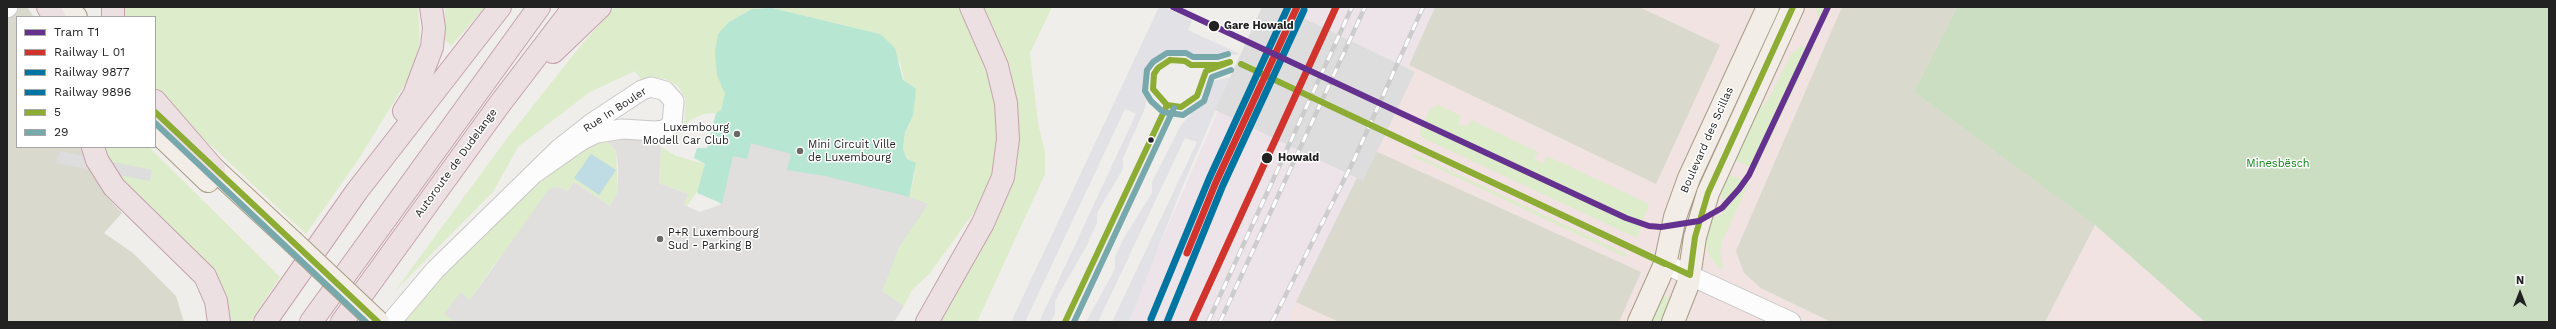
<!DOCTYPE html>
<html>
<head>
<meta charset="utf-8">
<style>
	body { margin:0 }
	#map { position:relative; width:2556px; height:329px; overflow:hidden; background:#f0eeeb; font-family:"Work Sans",sans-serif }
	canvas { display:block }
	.frame { position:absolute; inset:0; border:8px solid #222; pointer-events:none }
	.legend { position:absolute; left:16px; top:16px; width:140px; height:132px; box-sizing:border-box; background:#fff; border:1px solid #a7a7a7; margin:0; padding:5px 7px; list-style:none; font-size:12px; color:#222 }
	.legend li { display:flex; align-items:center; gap:8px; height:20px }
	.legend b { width:20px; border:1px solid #a7a7a7 }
	.north { position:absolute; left:2500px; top:273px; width:40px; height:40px; -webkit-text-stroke:3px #fff; paint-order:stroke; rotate:0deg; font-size:11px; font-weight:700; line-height:16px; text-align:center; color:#222 }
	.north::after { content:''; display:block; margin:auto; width:14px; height:18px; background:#222; clip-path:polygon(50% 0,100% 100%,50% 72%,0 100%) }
</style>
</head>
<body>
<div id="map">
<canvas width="2556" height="329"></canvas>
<div class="frame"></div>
<ul class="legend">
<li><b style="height:5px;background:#64318f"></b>Tram T1</li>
<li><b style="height:5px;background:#d1342d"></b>Railway L 01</li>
<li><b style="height:5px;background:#0075a1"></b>Railway 9877</li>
<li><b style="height:5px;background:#0075a1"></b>Railway 9896</li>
<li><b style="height:5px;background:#8cac34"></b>5</li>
<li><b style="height:5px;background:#77a8ac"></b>29</li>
</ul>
<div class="north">N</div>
</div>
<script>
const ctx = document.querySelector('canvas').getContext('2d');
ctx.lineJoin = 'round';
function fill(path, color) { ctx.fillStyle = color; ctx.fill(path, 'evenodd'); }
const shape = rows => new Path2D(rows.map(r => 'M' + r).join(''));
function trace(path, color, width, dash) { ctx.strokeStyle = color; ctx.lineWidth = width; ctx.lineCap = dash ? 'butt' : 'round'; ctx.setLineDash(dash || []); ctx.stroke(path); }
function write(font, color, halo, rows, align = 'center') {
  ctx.font = font + ' "Work Sans",sans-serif'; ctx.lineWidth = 3; ctx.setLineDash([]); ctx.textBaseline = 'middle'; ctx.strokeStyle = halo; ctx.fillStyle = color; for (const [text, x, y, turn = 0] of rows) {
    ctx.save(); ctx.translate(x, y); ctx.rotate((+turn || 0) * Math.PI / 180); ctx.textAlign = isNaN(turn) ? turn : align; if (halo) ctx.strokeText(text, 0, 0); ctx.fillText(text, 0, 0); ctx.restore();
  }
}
fill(shape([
	[1437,7,1957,7,2095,225,2205,322,1287,322]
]), '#f1e3e1');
fill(shape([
	[1263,7,1435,7,1371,149,1287,322,1129,322,1147,274]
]), '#ede4e9');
fill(shape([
	[7,7,27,7,34,17,17,17,17,147,82,147,106,196,122,213,104,233,133,253,176,296,184,322,7,322],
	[1435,7,1639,7,1720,45,1656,184,1409,65],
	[1842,7,1957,7,1914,92,2095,225,2045,322,1831,322,1761,288,1744,273,1736,251],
	[1371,149,1641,272,1619,322,1339,322,1296,302]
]), '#d9d9cd');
fill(shape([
	[123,7,418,7,420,43,408,79,358,160,306,234,176,113,155,89,155,17,122,17],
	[445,7,485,7,451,46,445,40],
	[615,7,958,7,972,27,1000,108,995,165,986,191,975,211,930,273,912,290,904,306,882,291,899,247,927,204,909,198,915,173,903,149,905,132,913,116,900,62,880,34,772,8,752,9,729,22,717,74,726,94,721,110,716,113,704,114,690,120,682,129,685,119,685,98,678,86,665,79,654,78,642,81,635,71,590,92,518,147,493,192,395,291,505,141,582,44],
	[983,7,1052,7,1030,53,1038,123,1045,152,1045,174,977,322,937,322,1016,154,1019,126,1011,70],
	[1815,7,1832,7,1824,24,1818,17],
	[1815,45,1756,169,1732,159,1753,116,1768,100,1791,54,1800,47],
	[1438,105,1461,116,1458,124,1467,127,1471,120,1538,152,1534,159,1543,164,1547,156,1649,204,1637,238,1423,138,1420,135,1420,131,1430,109],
	[595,140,609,143,616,151,618,193,610,206,574,182,568,191,558,187,494,265,470,300,460,294,445,314,455,322,400,322,440,277,538,181],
	[103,147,149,147,280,277,250,322,230,322,127,187],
	[661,147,676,156,705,164,701,186,687,206,684,205,688,194,659,183],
	[1410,155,1417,155,1627,254,1625,257],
	[1726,173,1749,183,1722,241,1720,250,1723,266,1721,270,1710,257,1705,241,1707,222,1724,212,1721,189],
	[1661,294,1674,301,1664,322,1648,322]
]), '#ddeccb');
fill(shape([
	[1957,7,2549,7,2549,322,2205,322,2095,225,1914,92]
]), '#cbdec1');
fill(shape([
	[772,8,880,34,895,48,903,80,916,89,913,116,905,132,903,149,907,159,916,163,909,198,928,204,899,247,882,291,716,201,697,193,705,164,694,158,697,148,707,148,716,113,721,110,725,94,717,75,715,52,718,34,729,22,752,9]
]), '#b7e6d2');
fill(shape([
	[605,137,657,141,661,147,659,183,688,194,684,205,700,212,722,204,733,156,747,159,751,143,791,154,787,170,825,176,906,196,928,204,899,247,882,291,904,306,894,322,455,322,444,314,460,293,470,300,549,189,558,187,568,191,574,182,610,206,618,192,618,166,616,151,609,143,595,140]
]), '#e0dfde');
fill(shape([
	[1159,7,1165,7,1192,20,1188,30,1240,54,1204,58,1180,51,1170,52,1152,62,1146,71,1144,82,1147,96,1145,108,1123,158,1123,169,1097,213,1097,223,1086,247,1055,301,1055,314,1050,322,1039,322,1136,114,1125,109,1025,322,1011,322],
	[1230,77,1181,190,1129,322,1112,322,1197,142,1185,138,1098,322,1086,322,1115,269,1115,256,1125,236,1152,193,1152,182,1181,125,1206,97,1213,81]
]), '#e2e1e5');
fill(shape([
	[591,154,616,170,599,195,574,178]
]), '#bfdbe3');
fill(shape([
	[1262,7,1281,7,1415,72,1363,181,1215,110],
	[60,151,152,170,150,181,56,163]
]), '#dedddd');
const minor = shape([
	[7,8,8,7],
	[1665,264,1791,322],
	[391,322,435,270,559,149,592,123,642,90,651,87,665,91,674,101,672,124,664,130,655,131,622,129,597,133,582,140,535,173]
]);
const major = shape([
	[68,7,76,17],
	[155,130,208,181],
	[200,156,292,241],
	[1639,322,1665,264,1675,217,1689,178,1768,7],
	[1673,322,1688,284,1695,237,1708,193,1793,7]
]);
const highway = shape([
	[48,7,54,17],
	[113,17,113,7],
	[553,52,600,7],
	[155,101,214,169],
	[404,111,414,95,432,47,434,28,431,7],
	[93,147,97,160,114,187,205,276,216,301,219,322],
	[265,322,357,191,500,7],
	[311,322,539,7],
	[342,322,499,105,574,7],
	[927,322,983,223,1003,177,1008,139,1006,103,997,66,971,7]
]);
trace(minor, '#c9c8c7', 21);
trace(major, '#a79c86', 24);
trace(highway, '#c5a2ac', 24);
trace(minor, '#fdfcfc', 19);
trace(major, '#f3ede7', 22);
trace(highway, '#ece0e2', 22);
const rail = shape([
	[1208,322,1352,7],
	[1220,322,1365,7],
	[1272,322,1353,162,1423,7]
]);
trace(rail, '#ccc', 4.5);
trace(rail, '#fff', 3, [9]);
const majorBridge = shape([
	[292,241,378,322]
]);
trace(majorBridge, '#a79c86', 24, []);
trace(majorBridge, '#f3ede7', 22);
trace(shape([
	[1170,60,1185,61,1191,65,1219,65,1230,62,1206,71,1197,96,1181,107,1167,105,1153,89,1154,74,1158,68,1170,60],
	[1241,64,1690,275,1695,237,1708,193,1793,7],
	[1241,64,1665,264],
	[155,112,378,322],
	[1065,322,1167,105]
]), '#8cac34', 6);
trace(shape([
	[1228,54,1218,57,1193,57,1186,53,1167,53,1153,62,1147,70,1145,91,1151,101,1163,112,1183,115,1204,101,1212,77,1231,70],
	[155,123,366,322],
	[1074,322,1174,108]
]), '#77a8ac', 6);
trace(shape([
	[1187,253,1216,182,1297,7],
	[1192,322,1336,7]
]), '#d1342d', 7);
trace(shape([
	[1167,322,1223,185,1304,10]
]), '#0075a1', 7);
trace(shape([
	[1151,319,1209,179,1288,7]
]), '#0075a1', 7);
trace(shape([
	[1173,7,1626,218,1649,226,1661,227,1699,221,1722,208,1739,189,1749,175,1828,7]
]), '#64318f', 6);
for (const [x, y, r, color] of [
	[1214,26,6,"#222"],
	[737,134,4,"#6a6968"],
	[1151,140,3.5,"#222"],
	[800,151,4,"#6a6968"],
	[1267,158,6,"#222"],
	[660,239,4,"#6a6968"]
]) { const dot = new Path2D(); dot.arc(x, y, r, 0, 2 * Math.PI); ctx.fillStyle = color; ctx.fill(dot); trace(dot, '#fff', 1.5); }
write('bold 11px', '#222', '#fff', [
	["Gare Howald",1224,26],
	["Howald",1278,158]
], 'left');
write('11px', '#222', '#fff', [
	["Rue In Bouler",615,110,-33],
	["Boulevard des Scillas",1707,140,-66],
	["Autoroute de Dudelange",456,163,-54]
]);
write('11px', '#222', '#fff', [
	["Luxembourg",729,128,"right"],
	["Modell Car Club",729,141,"right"],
	["Mini Circuit Ville",808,145],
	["de Luxembourg",808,158],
	["P+R Luxembourg",668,233],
	["Sud - Parking B",668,246]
], 'left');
write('11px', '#0c8416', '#fff', [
	["Minesbësch",2278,164]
]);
</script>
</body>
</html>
